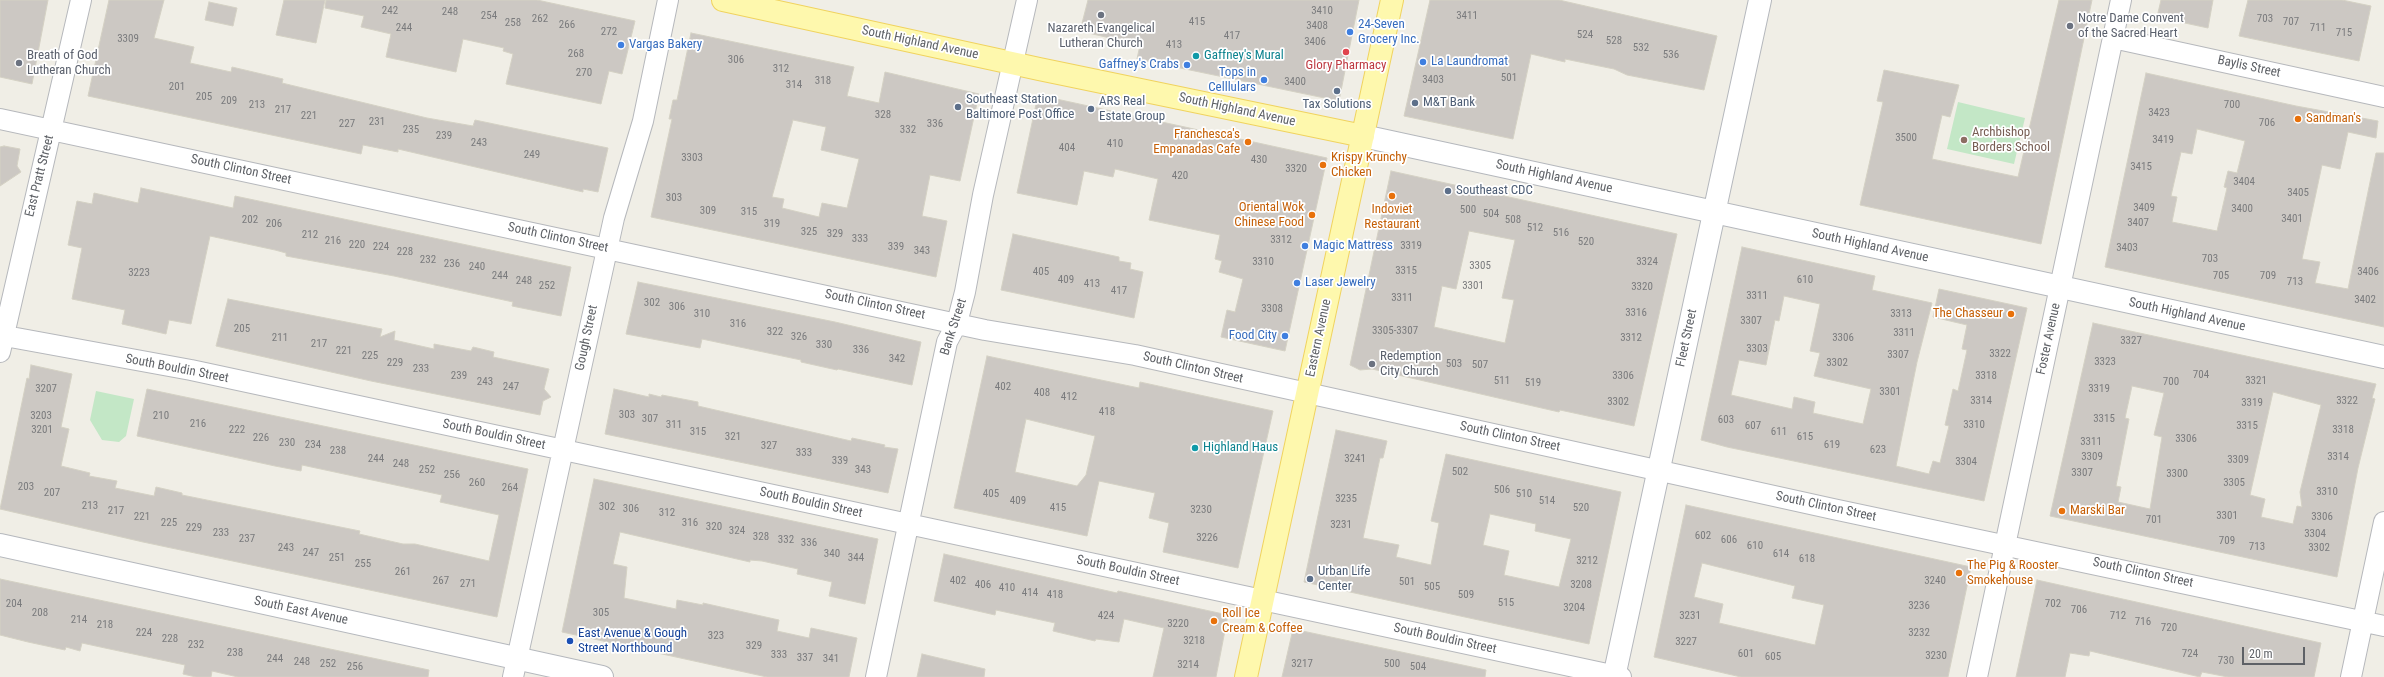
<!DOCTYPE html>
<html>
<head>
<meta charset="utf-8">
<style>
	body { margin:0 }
	#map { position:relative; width:2384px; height:677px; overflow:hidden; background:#f0eee6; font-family:"Roboto Condensed",sans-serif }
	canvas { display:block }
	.scale { position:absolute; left:2242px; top:647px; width:63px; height:18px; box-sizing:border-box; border:2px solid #5e6166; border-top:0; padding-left:5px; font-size:12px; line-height:14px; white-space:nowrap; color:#5e6166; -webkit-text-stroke:3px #fff; paint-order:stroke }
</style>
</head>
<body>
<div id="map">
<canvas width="2384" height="677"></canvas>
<div class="scale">20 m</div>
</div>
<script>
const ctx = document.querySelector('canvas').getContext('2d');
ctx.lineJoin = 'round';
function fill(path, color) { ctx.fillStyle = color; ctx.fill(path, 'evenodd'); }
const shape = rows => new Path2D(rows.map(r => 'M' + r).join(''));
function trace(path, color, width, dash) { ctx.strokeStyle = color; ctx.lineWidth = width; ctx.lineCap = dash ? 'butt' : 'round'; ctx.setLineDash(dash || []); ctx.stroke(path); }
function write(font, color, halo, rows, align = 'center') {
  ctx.font = font + ' "Roboto Condensed",sans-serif'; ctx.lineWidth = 3.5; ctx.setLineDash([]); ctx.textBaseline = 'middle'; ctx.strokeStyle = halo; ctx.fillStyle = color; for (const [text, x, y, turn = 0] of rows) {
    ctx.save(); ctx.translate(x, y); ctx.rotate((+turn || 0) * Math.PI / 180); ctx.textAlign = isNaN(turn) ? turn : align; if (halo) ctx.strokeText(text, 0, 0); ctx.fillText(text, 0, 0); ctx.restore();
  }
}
fill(shape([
	[1958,102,2025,118,2014,164,1947,149],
	[96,391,134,399,126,436,119,442,102,440,90,420]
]), '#c3e7c6');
const building = shape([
	[0,0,48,0,32,84,0,77,0,0],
	[109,0,164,0,154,38,194,47,190,63,231,72,232,67,283,79,282,83,427,118,473,126,475,120,608,148,598,192,583,189,583,192,398,149,398,152,363,145,361,154,88,96,109,0],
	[284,0,325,0,316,43,276,35,284,0],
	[326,0,537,0,635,21,622,74,609,71,601,104,506,84,513,54,503,51,504,48,463,39,456,72,386,57,391,34,361,27,364,16,325,8,326,0],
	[1088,0,1359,0,1339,101,1137,59,1140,45,1080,31,1088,0],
	[1430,0,1559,0,1717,36,1704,90,1627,75,1614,69,1565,59,1565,62,1531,54,1513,139,1404,116,1430,0],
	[2059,0,2092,0,2041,244,1860,205,1883,102,1877,101,1884,70,1959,85,1950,117,1942,115,1932,159,2018,177,2059,0],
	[2161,0,2213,0,2208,28,2157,17,2161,0],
	[2248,0,2342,0,2371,6,2359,61,2239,36,2248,0],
	[209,2,237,8,233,26,205,20,209,2],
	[691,33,854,67,847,96,879,103,885,72,979,94,960,181,930,175,922,216,947,221,936,277,651,217,672,119,669,119,673,100,677,100,691,33],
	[793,120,826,127,821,150,859,159,847,208,822,203,819,217,782,208,784,199,772,197,793,120],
	[2146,73,2296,106,2378,121,2376,138,2348,132,2340,169,2322,165,2302,259,2320,262,2315,283,2348,289,2376,153,2384,153,2384,327,2105,267,2146,73],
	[2197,129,2245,141,2237,173,2228,171,2224,187,2227,188,2217,231,2172,222,2177,197,2171,196,2181,152,2192,154,2197,129],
	[1038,95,1327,158,1285,351,1221,337,1227,310,1235,312,1243,279,1219,272,1222,261,1215,259,1220,235,1149,220,1158,179,1115,169,1113,177,1084,171,1077,205,1017,193,1038,95],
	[4,146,20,149,17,166,21,172,0,186,0,147,4,146],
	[1391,171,1677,234,1634,426,1560,410,1559,412,1372,369,1360,370,1350,365,1391,171],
	[1469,231,1515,240,1502,298,1514,300,1505,343,1434,327,1442,286,1456,289,1469,231],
	[141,188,233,208,235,196,571,267,561,316,512,306,513,302,394,276,286,256,286,253,275,250,210,236,191,324,169,320,166,334,122,324,125,310,72,299,82,248,68,245,77,201,92,204,94,193,138,203,141,188],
	[1013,234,1119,257,1119,261,1131,263,1130,269,1143,272,1134,318,1001,290,1013,234],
	[1742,247,1875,276,1872,290,1932,303,1917,362,1896,466,1929,474,1933,461,1940,463,1949,426,1945,425,1953,389,1958,391,1967,350,1962,349,1967,325,1933,317,1939,289,2027,308,1984,501,1727,447,1701,440,1742,247],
	[1784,296,1820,304,1810,351,1820,353,1814,376,1871,389,1863,424,1813,413,1815,402,1794,397,1792,409,1731,395,1739,360,1766,365,1775,320,1779,321,1784,296],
	[638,282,835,322,921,342,912,385,838,369,837,370,801,362,801,360,702,339,700,348,626,334,638,282],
	[228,299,382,329,380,337,395,331,394,340,434,349,434,344,471,351,473,347,494,352,493,357,549,369,544,389,551,397,543,401,540,415,371,381,216,346,228,299],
	[2093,323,2376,384,2372,398,2375,399,2358,468,2337,577,2050,516,2093,323],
	[2132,386,2164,393,2154,435,2162,437,2150,509,2118,502,2121,487,2116,486,2129,419,2125,418,2132,386],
	[2273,392,2321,405,2300,492,2302,507,2297,506,2293,524,2261,517,2265,499,2250,495,2273,392],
	[987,356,1139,388,1140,382,1273,411,1238,568,1163,552,1169,523,1149,518,1155,493,1099,481,1087,536,954,508,987,356],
	[1026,419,1095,436,1086,475,1077,486,1015,472,1026,419],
	[31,365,72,374,61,427,69,429,61,466,90,473,89,476,117,481,115,488,154,496,156,487,182,493,182,495,360,531,359,534,403,544,415,544,489,561,499,515,440,502,442,495,302,465,301,471,275,466,137,436,147,389,528,469,497,617,143,542,0,509,27,378,29,379,31,365],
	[614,389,649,397,649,394,661,397,662,395,698,402,698,406,851,441,852,438,885,445,884,447,898,449,888,493,605,434,614,389],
	[1336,430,1387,441,1383,458,1380,458,1363,538,1399,545,1396,557,1431,565,1439,523,1431,521,1446,454,1621,492,1589,644,1304,582,1336,430],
	[1490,514,1536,524,1535,531,1571,539,1559,587,1504,575,1509,551,1483,545,1490,514],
	[594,479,878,539,865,604,829,596,832,582,797,574,798,569,762,561,750,560,750,562,620,532,613,564,627,567,624,598,676,609,677,600,703,605,703,603,779,620,777,631,809,638,811,628,857,638,849,677,767,677,562,632,594,479],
	[1686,505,1971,567,1948,677,1741,677,1654,657,1686,505],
	[1702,563,1795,586,1792,598,1824,605,1815,645,1719,623,1723,604,1694,597,1702,563],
	[944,554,1117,593,1118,591,1228,615,1216,677,1153,677,1164,628,1124,619,1119,642,1096,639,1095,641,1053,631,1055,623,996,610,995,615,934,601,944,554],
	[0,579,429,670,428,677,238,677,212,671,211,677,196,677,183,674,185,665,105,648,82,643,80,651,66,647,65,650,28,642,0,635,0,579],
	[2037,580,2321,643,2314,677,2228,677,2202,672,2200,677,2090,651,2089,656,2070,653,2065,677,2016,677,2037,580],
	[1293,629,1486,670,1485,677,1282,677,1293,629],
	[922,654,985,669,984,677,917,677,922,654]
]);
fill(building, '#ccc8c3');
trace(building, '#d4d1c4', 1);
const street = shape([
	[2113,38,2384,97],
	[0,119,985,330,1135,355,1833,509,2384,626],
	[0,335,191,370,1621,677],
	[0,352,81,0],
	[513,677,614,218,643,121,668,0],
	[876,677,947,342,957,323,965,292,983,195,1027,0],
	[1977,677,2121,0],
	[2351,677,2384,522]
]);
const secondary = shape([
	[1363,136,2384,357],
	[0,545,602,677],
	[1614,677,1760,0]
]);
const primary = shape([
	[723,0,1039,69,1363,136],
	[1246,677,1392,0]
]);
trace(street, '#b6b8bc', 22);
trace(secondary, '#b5b8bd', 24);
trace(primary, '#f0d35f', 24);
trace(street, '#fff', 20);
trace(secondary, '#fff', 22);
trace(primary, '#fef8ad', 22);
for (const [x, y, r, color] of [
	[1101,15,4,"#6b7280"],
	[2070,26,4,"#6b7280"],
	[1350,32,4,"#3f7fe0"],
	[621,45,4,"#3f7fe0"],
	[1346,52,4,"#e0444e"],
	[1196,56,4,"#0f9aa8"],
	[1423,62,4,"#3f7fe0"],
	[19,63,4,"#6b7280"],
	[1187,65,4,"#3f7fe0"],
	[1264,80,4,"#3f7fe0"],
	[1337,91,4,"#5c6f8a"],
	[1415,103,4,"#5c6f8a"],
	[958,107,4,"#5c6f8a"],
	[1091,109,4,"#5c6f8a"],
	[2298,119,4,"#e8710a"],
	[1964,140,4,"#8d6e63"],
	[1248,142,4,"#e8710a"],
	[1323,165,4,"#e8710a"],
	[1448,191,4,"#5c6f8a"],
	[1392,196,4,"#e8710a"],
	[1312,215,4,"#e8710a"],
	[1305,246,4,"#3f7fe0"],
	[1297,283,4,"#3f7fe0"],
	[2011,314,4,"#e8710a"],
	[1285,336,4,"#3f7fe0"],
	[1372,364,4,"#6b7280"],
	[1195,448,4,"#0f9aa8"],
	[2062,511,4,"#e8710a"],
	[1959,573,4,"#e8710a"],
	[1310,579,4,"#5c6f8a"],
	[1214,621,4,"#e8710a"],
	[570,641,4,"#1a4fb4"]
]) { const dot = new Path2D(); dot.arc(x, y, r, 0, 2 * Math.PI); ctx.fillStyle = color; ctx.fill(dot); trace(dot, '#fff', 1.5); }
write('11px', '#7a7b7d', null, [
	["242",390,11],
	["3410",1322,11],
	["248",450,12],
	["254",489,16],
	["3411",1467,16],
	["262",540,19],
	["703",2265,19],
	["415",1197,22],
	["707",2291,22],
	["258",513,23],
	["266",567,25],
	["3408",1317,26],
	["244",404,28],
	["711",2318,28],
	["272",609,32],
	["715",2344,33],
	["524",1585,35],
	["417",1232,36],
	["3309",128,39],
	["528",1614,41],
	["3406",1315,42],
	["413",1174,45],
	["532",1641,48],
	["268",576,54],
	["536",1671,55],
	["306",736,60],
	["312",781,69],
	["270",584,73],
	["501",1509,78],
	["3403",1433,80],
	["318",823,81],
	["3400",1295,82],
	["314",794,85],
	["201",177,87],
	["205",204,97],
	["209",229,101],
	["213",257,105],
	["700",2232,105],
	["217",283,110],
	["3423",2159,113],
	["328",883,115],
	["221",309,116],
	["231",377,122],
	["706",2267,123],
	["227",347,124],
	["336",935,124],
	["235",411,130],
	["332",908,130],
	["239",444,136],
	["3500",1906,138],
	["3419",2163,140],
	["243",479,143],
	["410",1115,144],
	["404",1067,148],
	["249",532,155],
	["3303",692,158],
	["430",1259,160],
	["3415",2141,167],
	["3320",1296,169],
	["420",1180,176],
	["3404",2244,182],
	["3405",2298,193],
	["303",674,198],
	["3409",2144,208],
	["3400",2242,209],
	["500",1468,210],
	["309",708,211],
	["315",749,212],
	["504",1491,214],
	["3401",2292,219],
	["202",250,220],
	["508",1513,220],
	["3407",2138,223],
	["206",274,224],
	["319",772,224],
	["512",1535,228],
	["325",809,232],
	["516",1561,233],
	["329",835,234],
	["212",310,235],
	["333",860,239],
	["3312",1281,240],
	["216",333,241],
	["520",1586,242],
	["220",357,245],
	["3319",1411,246],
	["224",381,247],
	["339",896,247],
	["3403",2127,248],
	["343",922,251],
	["228",405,252],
	["703",2210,259],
	["232",428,260],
	["3310",1263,262],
	["3324",1647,262],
	["236",452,264],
	["3305",1480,266],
	["240",477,267],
	["3315",1406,271],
	["405",1041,272],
	["3406",2368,272],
	["3223",139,273],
	["244",500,276],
	["705",2221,276],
	["709",2268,276],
	["409",1066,280],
	["610",1805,280],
	["248",524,281],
	["713",2295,282],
	["413",1092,284],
	["252",547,286],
	["3301",1473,286],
	["3320",1642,287],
	["417",1119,291],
	["3311",1757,296],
	["3311",1402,298],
	["3402",2365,300],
	["302",652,303],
	["306",677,307],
	["3308",1272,309],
	["3316",1636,313],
	["310",702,314],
	["3313",1901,314],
	["3307",1751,321],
	["316",738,324],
	["205",242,329],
	["3305-3307",1395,331],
	["322",775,332],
	["3311",1904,333],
	["326",799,337],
	["211",280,338],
	["3312",1631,338],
	["3306",1843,338],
	["3327",2131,341],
	["217",319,344],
	["330",824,345],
	["3303",1757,349],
	["336",861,350],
	["221",344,351],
	["3322",2000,354],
	["3307",1898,355],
	["225",370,356],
	["342",897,359],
	["3323",2105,362],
	["229",395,363],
	["3302",1837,363],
	["503",1454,364],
	["507",1480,365],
	["233",421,369],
	["704",2201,375],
	["239",459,376],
	["3306",1623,376],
	["3318",1986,376],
	["511",1502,381],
	["3321",2256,381],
	["243",485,382],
	["700",2171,382],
	["519",1533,383],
	["247",511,387],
	["402",1003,387],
	["3207",46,389],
	["3319",2099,389],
	["3301",1890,392],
	["408",1042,393],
	["412",1069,397],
	["3314",1981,401],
	["3322",2347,401],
	["3302",1618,402],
	["3319",2252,403],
	["418",1107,412],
	["303",627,415],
	["3203",41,416],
	["210",161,416],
	["307",650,419],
	["3315",2104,419],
	["603",1726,420],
	["216",198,424],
	["311",674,425],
	["3310",1974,425],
	["607",1753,426],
	["3315",2247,426],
	["3201",42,430],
	["222",237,430],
	["3318",2343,430],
	["315",698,432],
	["611",1779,432],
	["321",733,437],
	["615",1805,437],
	["226",261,438],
	["3306",2186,439],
	["3311",2091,442],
	["230",287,443],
	["234",313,445],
	["619",1832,445],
	["327",769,446],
	["623",1878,450],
	["238",338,451],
	["333",804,453],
	["3309",2092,457],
	["3314",2338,457],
	["244",376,459],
	["3241",1355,459],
	["3309",2238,460],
	["339",840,461],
	["3304",1966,462],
	["248",401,464],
	["252",427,470],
	["343",863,470],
	["502",1460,472],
	["3307",2082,473],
	["3300",2177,474],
	["256",452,475],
	["260",477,483],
	["3305",2234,483],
	["203",26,487],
	["264",510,488],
	["506",1502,490],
	["3310",2327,492],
	["207",52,493],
	["405",991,494],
	["510",1524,494],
	["3235",1346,499],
	["409",1018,501],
	["514",1547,501],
	["213",90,506],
	["302",607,507],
	["415",1058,508],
	["520",1581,508],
	["306",631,509],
	["3230",1201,510],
	["217",116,511],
	["312",667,513],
	["3301",2227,516],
	["221",142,517],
	["3306",2322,517],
	["701",2154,520],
	["225",169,523],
	["316",690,523],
	["3231",1341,525],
	["320",714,527],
	["229",194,528],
	["324",737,531],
	["233",221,533],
	["3304",2315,534],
	["602",1703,536],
	["328",761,537],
	["3226",1207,538],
	["237",247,539],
	["332",786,540],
	["606",1729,540],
	["709",2227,541],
	["336",809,543],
	["610",1755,546],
	["713",2257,547],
	["243",286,548],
	["3302",2319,548],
	["247",311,553],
	["340",832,554],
	["614",1781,554],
	["251",337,558],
	["344",856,558],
	["618",1807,559],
	["3212",1587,561],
	["255",363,564],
	["261",403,572],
	["267",441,581],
	["402",958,581],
	["3240",1935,581],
	["501",1407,582],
	["271",468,584],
	["406",983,585],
	["3208",1581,585],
	["505",1432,587],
	["410",1007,588],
	["414",1030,593],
	["418",1055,595],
	["509",1466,595],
	["515",1506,603],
	["204",14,604],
	["702",2053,604],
	["3236",1919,606],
	["3204",1574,608],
	["706",2079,610],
	["208",40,613],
	["305",601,613],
	["424",1106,616],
	["3231",1690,616],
	["712",2118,616],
	["214",79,620],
	["716",2143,622],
	["3220",1178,624],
	["218",105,625],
	["720",2169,628],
	["224",144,633],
	["3232",1919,633],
	["323",716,636],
	["228",170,639],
	["3218",1194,641],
	["3227",1686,642],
	["232",196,645],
	["329",754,646],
	["238",235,653],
	["601",1746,654],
	["724",2190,654],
	["333",779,655],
	["3230",1936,656],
	["605",1773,657],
	["337",805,658],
	["244",275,659],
	["341",831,659],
	["730",2226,661],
	["248",302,662],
	["252",328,664],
	["3217",1302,664],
	["500",1392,664],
	["3214",1188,665],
	["256",355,667],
	["504",1418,667]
]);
write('13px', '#5b616d', '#fff', [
	["Notre Dame Convent",2078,19],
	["of the Sacred Heart",2078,34],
	["Nazareth Evangelical",1101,29,"center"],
	["Lutheran Church",1101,44,"center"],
	["Breath of God",27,56],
	["Lutheran Church",27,71],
	["Redemption",1380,357],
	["City Church",1380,372]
], 'left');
write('13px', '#366cbe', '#fff', [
	["24-Seven",1358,25],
	["Grocery Inc.",1358,40],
	["Vargas Bakery",629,45],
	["La Laundromat",1431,62],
	["Gaffney's Crabs",1179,65,"right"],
	["Tops in",1256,73,"right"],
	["Celllulars",1256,88,"right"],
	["Magic Mattress",1313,246],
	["Laser Jewelry",1305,283],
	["Food City",1277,336,"right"]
], 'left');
write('13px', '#5e6166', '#fff', [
	["South Highland Avenue",920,43,12],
	["Baylis Street",2249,67,12],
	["South Highland Avenue",1237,110,12],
	["South Clinton Street",241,170,12],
	["East Pratt Street",40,176,-76],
	["South Highland Avenue",1554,177,12],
	["South Clinton Street",558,238,12],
	["South Highland Avenue",1870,246,12],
	["South Clinton Street",875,305,12],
	["South Highland Avenue",2187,315,12],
	["Bank Street",954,327,-72],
	["Gough Street",587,338,-78],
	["Eastern Avenue",1319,338,-78],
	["Fleet Street",1687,338,-78],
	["Foster Avenue",2049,339,-78],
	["South Clinton Street",1193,368,13],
	["South Bouldin Street",177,369,11],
	["South Bouldin Street",494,435,12],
	["South Clinton Street",1510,437,12],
	["South Bouldin Street",811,503,12],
	["South Clinton Street",1826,507,12],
	["South Bouldin Street",1128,571,12],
	["South Clinton Street",2143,573,12],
	["South East Avenue",301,611,12],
	["South Bouldin Street",1445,639,12]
]);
write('13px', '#0d838f', '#fff', [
	["Gaffney's Mural",1204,56],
	["Highland Haus",1203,448]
], 'left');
write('13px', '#be3a42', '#fff', [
	["Glory Pharmacy",1346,66]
]);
write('13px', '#4e5e75', '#fff', [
	["Southeast Station",966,100],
	["Baltimore Post Office",966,115],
	["ARS Real",1099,102],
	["Estate Group",1099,117],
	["M&T Bank",1423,103],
	["Tax Solutions",1337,105,"center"],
	["Southeast CDC",1456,191],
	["Urban Life",1318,572],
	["Center",1318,587]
], 'left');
write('13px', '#c56008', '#fff', [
	["Sandman's",2306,119],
	["Franchesca's",1240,135,"right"],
	["Empanadas Cafe",1240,150,"right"],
	["Krispy Krunchy",1331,158],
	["Chicken",1331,173],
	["Oriental Wok",1304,208,"right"],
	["Chinese Food",1304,223,"right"],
	["Indoviet",1392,210,"center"],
	["Restaurant",1392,225,"center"],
	["The Chasseur",2003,314,"right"],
	["Marski Bar",2070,511],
	["The Pig & Rooster",1967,566],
	["Smokehouse",1967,581],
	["Roll Ice",1222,614],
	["Cream & Coffee",1222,629]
], 'left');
write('13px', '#785e54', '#fff', [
	["Archbishop",1972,133],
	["Borders School",1972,148]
], 'left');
write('13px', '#164399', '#fff', [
	["East Avenue & Gough",578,634],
	["Street Northbound",578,649]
], 'left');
</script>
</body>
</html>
